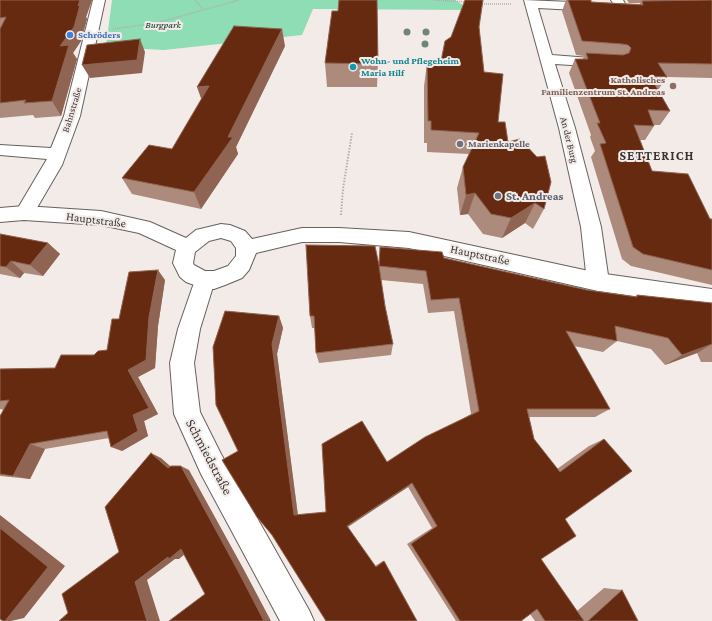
<!DOCTYPE html>
<html>
<head>
<meta charset="utf-8">
<style>
	body { margin:0 }
	canvas { display:block; background:#f3ebe8 }
</style>
</head>
<body>
<canvas width="712" height="621"></canvas>
<script>
const ctx = document.querySelector('canvas').getContext('2d');
ctx.lineJoin = 'round';
function fill(path, color) { ctx.fillStyle = color; ctx.fill(path, 'evenodd'); }
const shape = rows => new Path2D(rows.map(r => 'M' + r).join(''));
function trace(path, color, width, dash) { ctx.strokeStyle = color; ctx.lineWidth = width; ctx.lineCap = dash ? 'butt' : 'round'; ctx.setLineDash(dash || []); ctx.stroke(path); }
function write(font, color, halo, rows, align = 'center') {
  ctx.font = font + ' "Crimson Pro",serif'; ctx.lineWidth = 4; ctx.setLineDash([]); ctx.textBaseline = 'middle'; ctx.strokeStyle = halo; ctx.fillStyle = color; for (const [text, x, y, turn = 0] of rows) {
    ctx.save(); ctx.translate(x, y); ctx.rotate((+turn || 0) * Math.PI / 180); ctx.textAlign = isNaN(turn) ? turn : align; if (halo) ctx.strokeText(text, 0, 0); ctx.fillText(text, 0, 0); ctx.restore();
  }
}
fill(shape([
	[112,0,455,0,471,10,313,9,302,35,164,50,145,49,105,53]
]), '#8eddb5');
const minor = shape([
	[93,0,105,0,80,116,62,165,31,218,24,220,17,218,15,213,47,159,0,155,0,145,51,148,64,116,93,0],
	[524,0,595,3,599,4,601,7,599,10,595,11,538,8,552,55,603,59,608,60,610,63,608,66,603,67,555,64,575,128,601,227,609,282,605,288,598,291,591,288,587,282,581,227,559,128,524,0],
	[611,0,623,0,628,9,626,12,618,12,611,0],
	[205,271,212,274,215,280,200,329,194,363,200,412,221,454,309,610,314,621,280,621,201,474,174,414,170,363,178,329,195,280,198,274,205,271]
]);
const major = shape([
	[24,206,101,211,150,222,186,238,196,230,221,224,230,225,245,231,252,239,302,228,339,228,409,232,598,273,712,289,712,307,598,291,409,248,339,242,302,242,256,253,249,270,242,278,225,285,214,289,205,289,186,282,180,277,173,263,176,250,139,233,101,225,24,220,0,222,0,208,24,206],
	[221,238,231,241,236,248,236,256,228,266,214,271,205,271,194,265,193,263,195,252,209,241,221,238]
]);
trace(minor, '#67615e', 2);
trace(major, '#67615e', 2);
trace(shape([
	[195,0,204,10],
	[433,0,468,2],
	[480,4,511,4],
	[113,29,156,23,239,0]
]), '#b3adaa', 1.5, [1, 1]);
trace(shape([
	[341,215,343,189,352,133]
]), '#b3adaa', 2, [1.5, 1.5]);
fill(minor, '#fff');
fill(major, '#fff');
ctx.fillStyle = '#708579';
for (const [x, y] of [
	[407,32],
	[426,32],
	[425,44]
]) { ctx.beginPath(); ctx.arc(x, y, 3.5, 0, 2 * Math.PI); ctx.fill(); }
fill(shape([
	[0,0,92,0,86,17,87,19,81,41,73,53,77,59,61,116,35,118,33,115,0,118],
	[566,0,591,0,591,2,640,4,640,3,629,3,627,0,712,0,712,78,667,77,658,90,670,111,660,125,654,125,654,126,645,140,640,140,652,171,710,219,712,219,712,285,631,266,622,259,591,157,595,151,590,137,591,135,569,73,575,59,583,59,584,56,576,55,562,11],
	[338,11,378,64,377,87,327,87,325,63],
	[479,27,484,72,498,122,544,209,533,229,525,223,502,238,483,234,468,214,460,215,457,188,463,167,469,154,427,152,427,143,424,143,424,86,427,64,440,66],
	[285,46,236,147,238,154,201,209,132,194,122,178,172,149],
	[0,234,48,243,60,254,43,276,24,273,20,278,0,274],
	[444,258,587,290,635,297,637,295,712,303,712,362,701,362,697,353,665,365,651,349,617,341,603,352,574,346,610,409,595,417,529,417,534,439,557,469,589,446,604,439,565,519,541,559,577,611,604,588,622,590,638,621,535,621,530,614,521,621,456,621,407,544,432,528,408,487,348,527,375,566,383,561,384,561,326,621,238,451,279,316,283,328,277,354,298,515,326,512,387,462,471,414,454,311,428,313,423,284,381,280,385,306,393,344,391,355,319,363,316,353,315,328,312,328,310,316,379,265],
	[165,280,158,326,155,368,138,377,158,414,144,421,148,436,122,451,109,438,45,449,30,479,0,476,0,416,4,410,0,409,0,369,55,368,94,355,107,350,119,319]
]), '#ac8a7c');
fill(shape([
	[80,0,92,0,86,17,87,19,81,41,73,53,77,59,61,116,52,101,60,46],
	[282,29,285,46,236,147,238,154,201,209,194,192,228,137],
	[140,39,145,52,142,73,90,78,82,65],
	[209,86,203,104,197,87],
	[475,193,468,214,460,215,466,195],
	[535,203,525,223,502,238,511,218],
	[48,243,60,254,43,276,30,265],
	[11,261,24,273,20,278,6,267],
	[158,270,165,280,158,326,155,368,138,377,158,414,144,421,148,436,122,451,111,447,133,415,128,370,149,317],
	[279,316,283,328,277,354,298,517,294,515,272,344],
	[712,344,697,353,665,365,682,355],
	[30,444,45,449,30,479,13,476],
	[151,453,161,458,177,472,168,468],
	[181,466,189,470,243,568,271,621,264,621],
	[412,483,408,487,347,527,347,526],
	[0,515,65,566,24,618,11,621,5,621,0,528],
	[181,549,191,549,179,559,175,559,147,580,160,621,147,621,135,582,168,557]
]), '#906452');
const building = shape([
	[0,0,80,0,78,6,80,5,74,27,60,46,69,45,52,101,24,103,26,100,0,103,0,29,6,17,0,18,0,0],
	[339,0,377,0,378,64,325,63,332,11,338,11,339,0],
	[465,0,483,0,479,27,484,72,503,74,498,122,505,122,508,142,520,139,537,157,545,156,551,182,544,209,535,203,511,218,491,214,475,193,466,195,463,167,479,133,431,130,431,121,428,121,427,64,440,66,445,41,451,37,465,0],
	[568,0,591,0,591,2,643,5,642,1,712,0,712,64,658,63,667,77,650,76,670,111,648,110,654,126,634,125,652,171,688,174,710,219,712,219,712,270,643,254,633,247,600,144,606,143,597,123,600,123,575,59,588,59,586,53,623,55,629,53,631,48,628,45,622,44,582,41,568,0],
	[234,26,282,29,228,137,233,137,194,192,122,178,149,145,172,149,209,86,197,87,234,26],
	[140,39,137,60,82,65,87,45,140,39],
	[0,234,48,243,30,265,11,261,6,267,0,266,0,234],
	[306,245,375,246,379,265,380,247,442,252,444,258,587,290,637,297,637,295,712,303,712,344,682,355,668,338,615,326,617,341,566,331,610,409,527,409,534,439,560,472,604,439,632,471,565,519,576,536,541,559,584,621,545,621,537,609,521,621,460,621,411,544,437,526,412,483,347,526,376,567,384,561,417,621,326,621,272,535,257,517,222,460,238,451,216,405,213,347,225,311,279,316,272,344,294,515,326,512,322,444,362,421,387,462,425,437,479,411,459,298,431,300,426,271,379,266,385,306,393,344,316,353,314,316,310,316,306,245],
	[158,270,149,317,146,360,128,370,149,408,133,415,138,431,111,447,107,431,30,444,13,476,0,474,0,416,9,400,0,401,0,369,55,368,61,355,94,355,98,351,107,350,112,319,119,319,129,272,158,270],
	[151,453,168,468,171,466,181,466,237,569,264,621,169,621,205,594,181,549,169,559,168,557,135,582,147,621,59,621,68,613,62,594,119,552,105,507,151,453],
	[0,528,48,567,5,621,3,621,0,619,0,528],
	[622,590,638,621,588,621,622,590]
]);
fill(building, '#662a11');
trace(building, '#906452', 1);
for (const [x, y, r, color] of [
	[70,35,4,"#3f7fe0"],
	[353,67,4,"#0f9aa8"],
	[673,86,4,"#8d6e63"],
	[460,144,4,"#6b7280"],
	[498,196,4,"#6b7280"]
]) { const dot = new Path2D(); dot.arc(x, y, r, 0, 2 * Math.PI); ctx.fillStyle = color; ctx.fill(dot); trace(dot, '#f3ebe8', 1.5); }
write('italic 10px', '#04321f', '#f3ebe8', [
	["Burgpark",163,25]
]);
write('bold 10px', '#366cbe', '#f3ebe8', [
	["Schröders",78,35]
], 'left');
write('bold 10px', '#0d838f', '#f3ebe8', [
	["Wohn- und Pflegeheim",361,61],
	["Maria Hilf",361,73]
], 'left');
write('bold 10px', '#785e54', '#f3ebe8', [
	["Katholisches",665,80],
	["Familienzentrum St. Andreas",665,92]
], 'right');
write('10px', '#3a3736', '#f3ebe8', [
	["Bahnstraße",72,110,-73],
	["An der Burg",569,140,76]
]);
write('bold 10px', '#5b616d', '#f3ebe8', [
	["Marienkapelle",468,144]
], 'left');
write('bold 12px', '#5b616d', '#f3ebe8', [
	["St. Andreas",506,196]
], 'left');
write('12px', '#3a3736', '#f3ebe8', [
	["Hauptstraße",96,220,7],
	["Hauptstraße",480,255,12]
]);
ctx.letterSpacing = '1px';
write('bold 13px', '#383230', '#f3ebe8', [
	["SETTERICH",657,156]
]);
ctx.letterSpacing = '0px';
write('14px', '#3a3736', '#f3ebe8', [
	["Schmiedstraße",209,457,62]
]);
</script>
</body>
</html>
